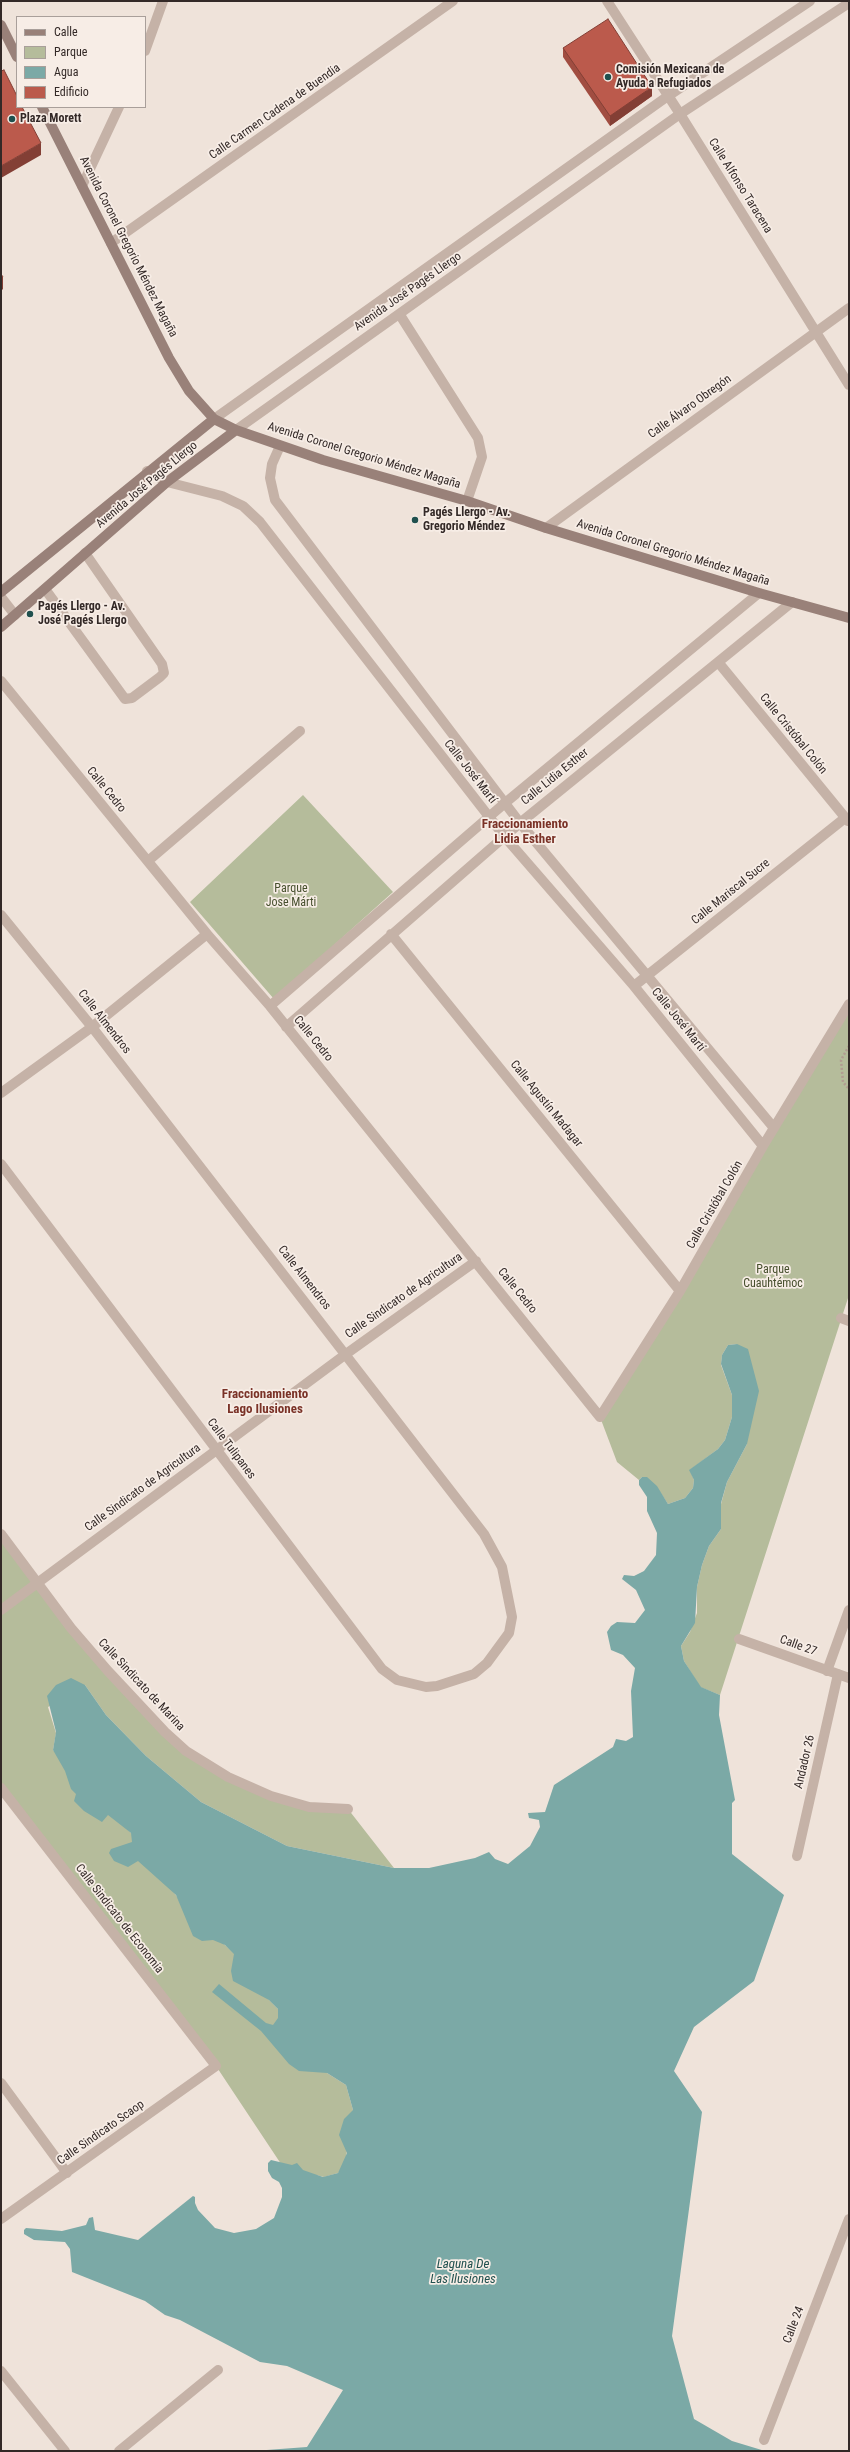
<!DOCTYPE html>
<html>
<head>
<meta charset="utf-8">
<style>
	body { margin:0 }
	#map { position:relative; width:850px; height:2452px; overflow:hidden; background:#efe3da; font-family:"Roboto Condensed",sans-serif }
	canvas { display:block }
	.frame { position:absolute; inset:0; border:2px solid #332927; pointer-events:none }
	.legend { position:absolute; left:16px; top:16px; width:130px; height:92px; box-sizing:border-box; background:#f7ede6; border:1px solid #a99f9a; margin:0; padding:5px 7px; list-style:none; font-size:12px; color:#332927 }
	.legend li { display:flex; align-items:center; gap:8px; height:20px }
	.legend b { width:20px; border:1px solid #a99f9a }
</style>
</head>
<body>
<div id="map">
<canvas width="850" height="2452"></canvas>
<div class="frame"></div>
<ul class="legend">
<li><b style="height:5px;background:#998179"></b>Calle</li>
<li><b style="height:11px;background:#b5bc9b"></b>Parque</li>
<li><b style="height:11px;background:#7ba9a6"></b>Agua</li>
<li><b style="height:11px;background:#bb5a4c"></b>Edificio</li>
</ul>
</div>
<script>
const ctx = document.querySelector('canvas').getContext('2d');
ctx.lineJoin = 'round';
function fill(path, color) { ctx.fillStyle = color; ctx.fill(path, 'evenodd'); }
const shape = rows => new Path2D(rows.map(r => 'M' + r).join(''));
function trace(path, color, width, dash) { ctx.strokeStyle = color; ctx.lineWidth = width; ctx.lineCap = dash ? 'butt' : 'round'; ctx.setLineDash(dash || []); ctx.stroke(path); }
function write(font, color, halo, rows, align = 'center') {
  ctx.font = font + ' "Roboto Condensed",sans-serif'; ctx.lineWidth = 3.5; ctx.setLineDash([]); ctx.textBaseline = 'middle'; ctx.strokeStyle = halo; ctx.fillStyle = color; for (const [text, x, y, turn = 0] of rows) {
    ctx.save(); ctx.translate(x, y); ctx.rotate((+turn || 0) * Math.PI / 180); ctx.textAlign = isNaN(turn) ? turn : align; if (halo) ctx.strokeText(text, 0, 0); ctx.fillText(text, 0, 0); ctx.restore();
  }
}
fill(shape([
	[303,795,393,892,274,999,190,902],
	[849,1004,849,1295,720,1695,700,1687,684,1661,681,1646,690,1632,697,1613,697,1587,702,1565,709,1546,721,1529,721,1504,727,1482,747,1444,737,1344,728,1345,722,1355,721,1365,732,1395,732,1417,725,1440,718,1449,690,1470,694,1480,693,1488,685,1498,668,1504,660,1492,642,1477,639,1480,617,1462,600,1417],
	[1,1534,71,1628,186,1751,271,1796,348,1809,394,1868,287,1846,201,1802,146,1756,106,1715,85,1685,48,1707,56,1733,53,1750,131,1833,188,1912,235,1954,252,1982,278,2009,327,2073,346,2085,353,2110,345,2164,338,2173,324,2177,316,2175,289,2176,216,2066,1,1788]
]), '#b5bc9b');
fill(shape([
	[737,1344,748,1349,759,1391,747,1444,727,1482,721,1503,721,1529,709,1546,702,1565,697,1587,695,1623,681,1646,684,1661,701,1687,720,1695,719,1715,735,1800,732,1803,732,1854,784,1895,754,1981,694,2027,674,2071,702,2112,672,2336,694,2419,732,2441,765,2451,253,2451,307,2447,343,2390,287,2366,260,2362,180,2320,165,2315,145,2301,72,2272,70,2249,65,2242,34,2240,24,2234,24,2230,26,2228,62,2231,86,2225,89,2218,93,2217,95,2230,138,2240,193,2196,195,2197,195,2203,198,2210,215,2228,234,2233,256,2229,274,2218,282,2197,282,2188,279,2182,272,2178,268,2171,268,2163,271,2160,292,2165,297,2163,303,2170,323,2177,338,2173,347,2153,339,2135,344,2119,353,2110,346,2085,327,2073,299,2071,289,2064,261,2031,212,1992,219,1984,266,2023,273,2025,278,2018,278,2009,269,2000,233,1981,231,1971,234,1954,225,1945,213,1940,202,1941,193,1936,176,1895,138,1861,128,1867,114,1861,109,1853,111,1849,132,1842,131,1833,108,1815,102,1822,84,1811,74,1801,76,1794,71,1789,65,1771,53,1750,56,1732,47,1696,56,1685,71,1678,85,1685,106,1715,146,1756,201,1802,287,1846,394,1868,429,1868,475,1858,489,1852,495,1859,508,1864,530,1846,540,1827,539,1820,529,1818,528,1813,545,1812,554,1785,613,1747,616,1739,626,1741,633,1737,631,1691,635,1668,623,1655,611,1650,607,1632,611,1626,617,1622,635,1623,645,1610,636,1590,622,1579,624,1575,634,1576,644,1571,656,1555,657,1533,647,1511,647,1497,639,1485,639,1480,642,1477,647,1477,657,1486,668,1504,685,1498,693,1488,694,1480,689,1470,718,1449,725,1440,732,1417,732,1395,721,1364,722,1355,728,1345]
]), '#7ba9a6');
trace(shape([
	[849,1046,841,1060,843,1082,849,1089]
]), '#b19c91', 2.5, [2, 2]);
trace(shape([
	[400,315,478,438,482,457,467,501],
	[45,589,125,699,132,698,160,677,164,673,162,664,85,553]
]), '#c5b2a7', 10);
trace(shape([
	[607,1,680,114,849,385],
	[145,51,163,1],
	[82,186,119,107],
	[111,243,453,1],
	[280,446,272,464,270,478,275,500,520,823,774,1128],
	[147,471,167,482,222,496,243,506,260,522,504,836,634,986,763,1146],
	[546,528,849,308],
	[718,662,848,821],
	[1,681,207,934,270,1006,600,1417,680,1291,763,1146,849,1004],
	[148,861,300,731],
	[1,915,92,1027,484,1534,502,1567,512,1617,509,1633,487,1663,474,1674,437,1686,426,1687,397,1680,382,1669,1,1164],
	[391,934,680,1291],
	[634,986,845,818],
	[270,1006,505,803,759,593],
	[286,1027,520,823,792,602],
	[1,1093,92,1027,207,934],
	[841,1318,849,1321],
	[1,1534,71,1628,108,1671,165,1732,186,1751,228,1777,271,1796,309,1807,348,1809],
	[1,1610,346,1354,476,1261],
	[739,1639,849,1678],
	[827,1671,849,1610],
	[1,1788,216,2066,1,2219],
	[797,1856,838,1674],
	[1,2083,67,2173],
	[1,2371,65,2451],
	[764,2440,849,2219],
	[119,2451,218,2370]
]), '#c5b2a7', 10);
trace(shape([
	[214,419,668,96,810,1],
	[236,430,680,114,849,3],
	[1,597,15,615]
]), '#c5b2a7', 10);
trace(shape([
	[1,25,17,57],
	[42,107,169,358,189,391,214,419,236,430,323,460,467,501,546,528,759,593,849,618],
	[1,592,214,419],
	[1,627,167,482,236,430]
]), '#998179', 10);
fill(shape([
	[563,48,652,96,610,126,563,57]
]), '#a14d41');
fill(shape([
	[652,87,652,96,610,126,610,116],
	[41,143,41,155,1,178,1,166],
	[3,277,3,289,1,291,1,279]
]), '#833f35');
const building = shape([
	[608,19,652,87,610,116,563,48,608,19],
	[4,70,17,96,17,107,22,107,41,143,1,166,1,71,4,70],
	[1,274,3,277,1,279,1,274]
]);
fill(building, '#bb5a4c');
trace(building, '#833f35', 1);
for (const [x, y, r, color] of [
	[608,77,4,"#20504e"],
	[12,119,4,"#20504e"],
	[415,520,4,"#20504e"],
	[30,614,4,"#20504e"]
]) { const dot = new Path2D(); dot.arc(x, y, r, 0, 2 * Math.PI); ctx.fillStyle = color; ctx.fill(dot); trace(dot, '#f7ede6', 1.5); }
write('bold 12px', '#332927', '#f7ede6', [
	["Comisión Mexicana de",616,70],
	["Ayuda a Refugiados",616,84],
	["Plaza Morett",20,119],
	["Pagés Llergo - Av.",423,513],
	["Gregorio Méndez",423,527],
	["Pagés Llergo - Av.",38,607],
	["José Pagés Llergo",38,621]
], 'left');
write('12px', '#332927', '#f7ede6', [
	["Calle Carmen Cadena de Buendia",275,112,-35],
	["Calle Alfonso Taracena",740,186,58],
	["Avenida Coronel Gregorio Méndez Magaña",128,247,63],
	["Avenida José Pagés Llergo",408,292,-35],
	["Calle Álvaro Obregón",690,407,-36],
	["Avenida Coronel Gregorio Méndez Magaña",364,456,17],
	["Avenida José Pagés Llergo",147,485,-40],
	["Avenida Coronel Gregorio Méndez Magaña",673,553,17],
	["Calle Cristóbal Colón",793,734,51],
	["Calle José Martí",470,772,52],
	["Calle Lidia Esther",555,777,-39],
	["Calle Cedro",106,790,51],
	["Calle Mariscal Sucre",731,892,-39],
	["Calle José Martí",678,1020,51],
	["Calle Almendros",104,1022,52],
	["Calle Cedro",313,1039,51],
	["Calle Agustín Madagar",546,1104,51],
	["Calle Cristóbal Colón",715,1205,-60],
	["Calle Almendros",304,1278,52],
	["Calle Cedro",517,1291,51],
	["Calle Sindicato de Agricultura",404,1296,-35],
	["Calle Tulipanes",231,1449,53],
	["Calle Sindicato de Agricultura",143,1488,-36],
	["Calle 27",798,1646,20],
	["Calle Sindicato de Marina",141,1685,47],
	["Andador 26",805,1762,-77],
	["Calle Sindicato de Economia",119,1919,52],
	["Calle Sindicato Scaop",101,2133,-35],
	["Calle 24",794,2325,-69]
]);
write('12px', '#464f2d', '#f7ede6', [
	["Parque",291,889],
	["Jose Márti",291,903],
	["Parque",773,1270],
	["Cuauhtémoc",773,1284]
]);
write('bold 13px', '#7a3227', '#f7ede6', [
	["Fraccionamiento",525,825],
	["Lidia Esther",525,840],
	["Fraccionamiento",265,1395],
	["Lago Ilusiones",265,1410]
]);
write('italic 13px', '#20504e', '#f7ede6', [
	["Laguna De",463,2265],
	["Las Ilusiones",463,2280]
]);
</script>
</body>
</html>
